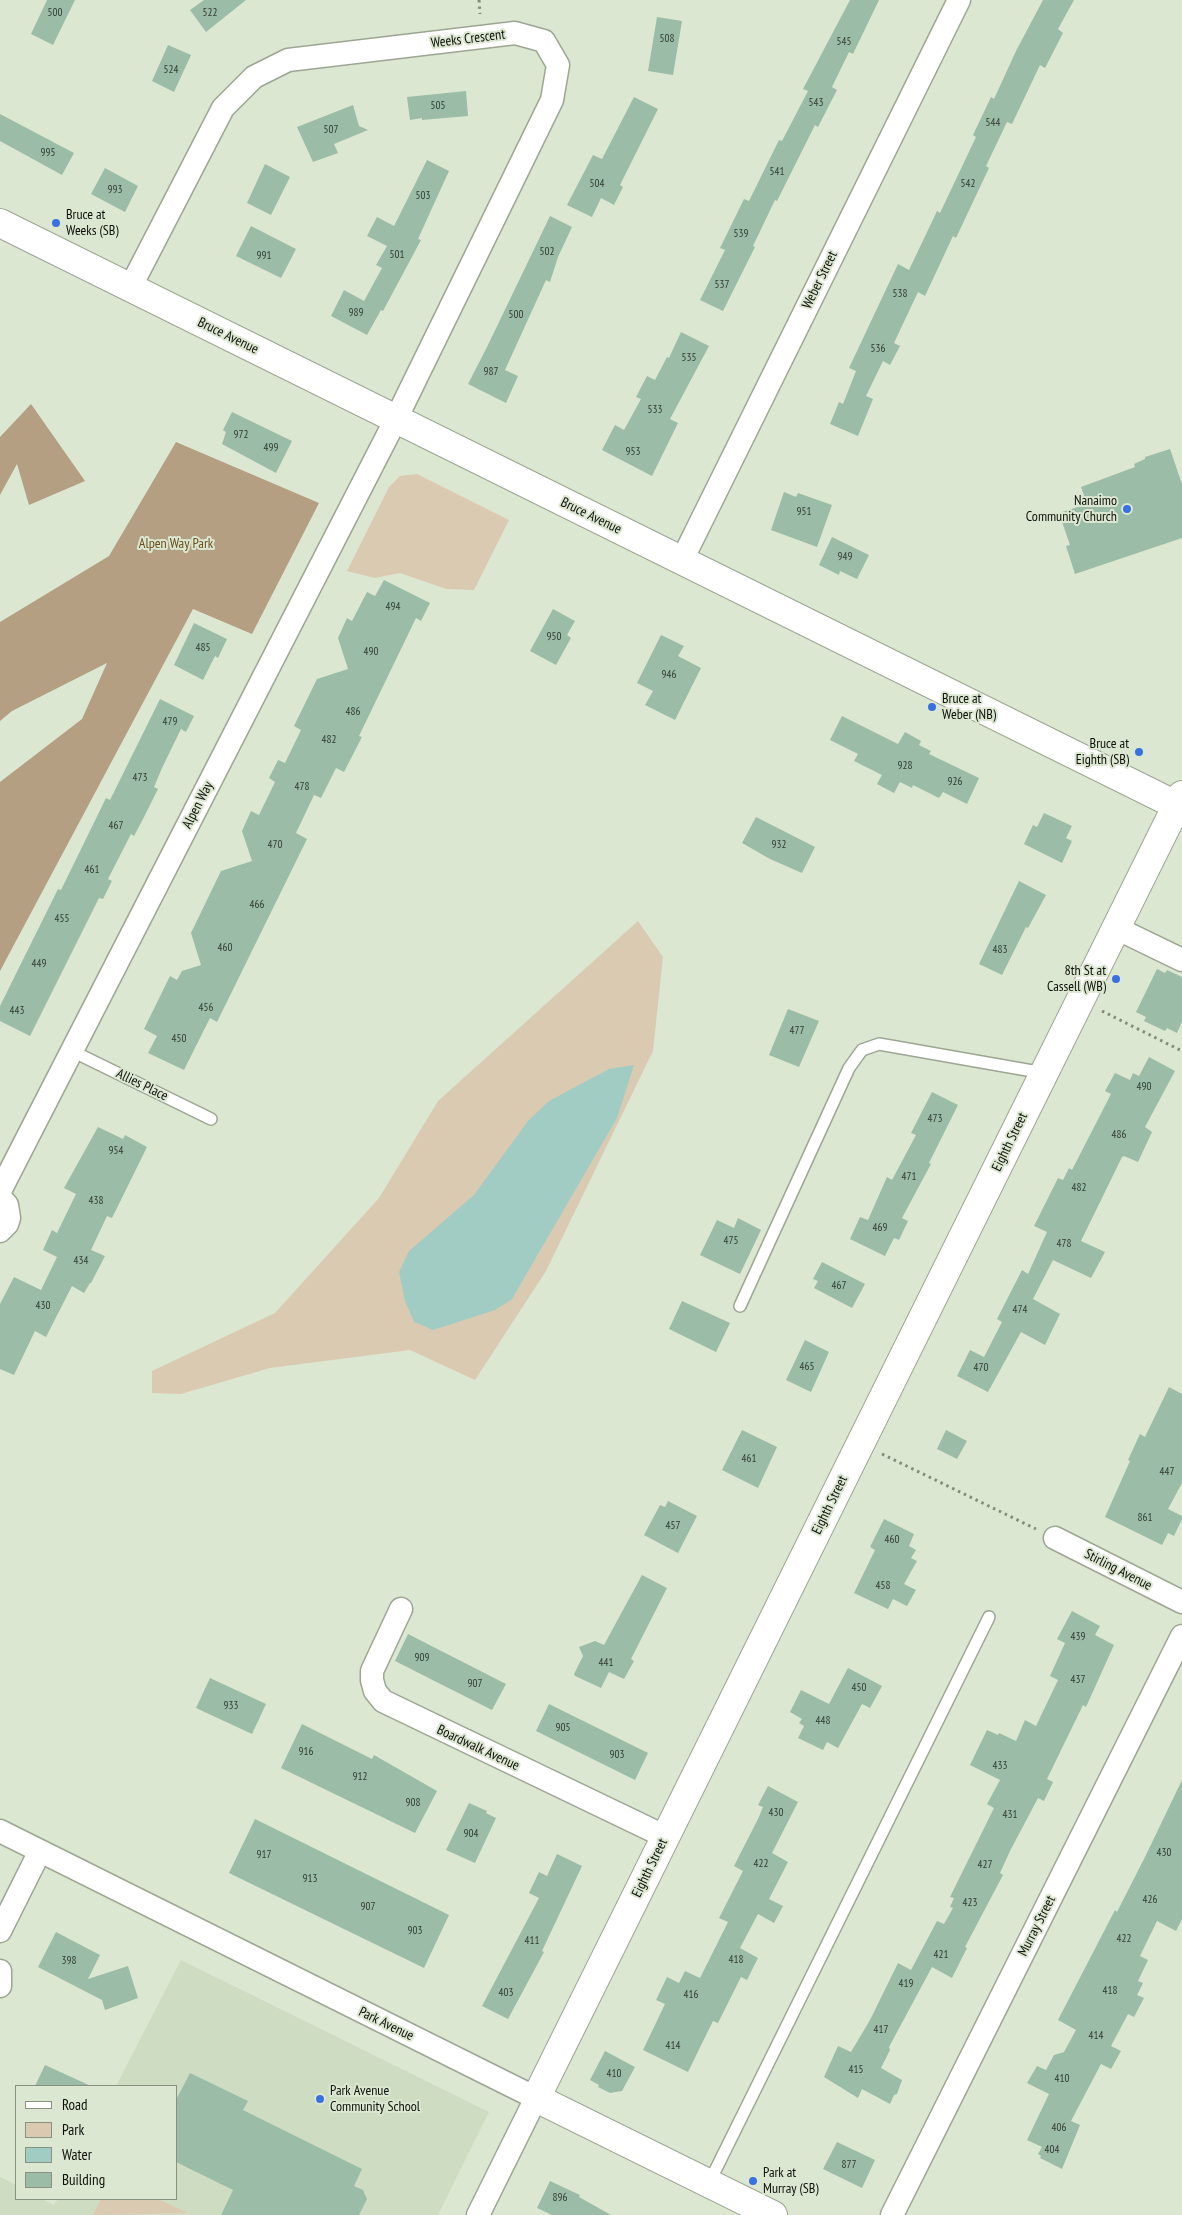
<!DOCTYPE html>
<html>
<head>
<meta charset="utf-8">
<style>
	body { margin:0 }
	#map { position:relative; width:1182px; height:2215px; overflow:hidden; background:#dce7d2; font-family:"PT Sans Narrow",sans-serif }
	canvas { display:block }
	.legend { position:absolute; left:15px; top:2085px; width:162px; height:115px; box-sizing:border-box; background:#dce7d2; border:1px solid #899182; margin:0; padding:6px 9px; list-style:none; font-size:15px; color:#0d100a }
	.legend li { display:flex; align-items:center; gap:10px; height:25px }
	.legend b { width:25px; border:1px solid #899182 }
</style>
</head>
<body>
<div id="map">
<canvas width="1182" height="2215"></canvas>
<ul class="legend">
<li><b style="height:6px;background:#fff"></b>Road</li>
<li><b style="height:14px;background:#dacab2"></b>Park</li>
<li><b style="height:14px;background:#a0ccc4"></b>Water</li>
<li><b style="height:14px;background:#9bbca6"></b>Building</li>
</ul>
</div>
<script>
const ctx = document.querySelector('canvas').getContext('2d');
ctx.lineJoin = 'round';
function fill(path, color) { ctx.fillStyle = color; ctx.fill(path, 'evenodd'); }
const shape = rows => new Path2D(rows.map(r => 'M' + r).join(''));
function trace(path, color, width, dash) { ctx.strokeStyle = color; ctx.lineWidth = width; ctx.lineCap = dash ? 'butt' : 'round'; ctx.setLineDash(dash || []); ctx.stroke(path); }
function write(font, color, halo, rows, align = 'center') {
  ctx.font = font + ' "PT Sans Narrow",sans-serif'; ctx.lineWidth = 4; ctx.setLineDash([]); ctx.textBaseline = 'middle'; ctx.strokeStyle = halo; ctx.fillStyle = color; for (const [text, x, y, turn = 0] of rows) {
    ctx.save(); ctx.translate(x, y); ctx.rotate((+turn || 0) * Math.PI / 180); ctx.textAlign = isNaN(turn) ? turn : align; if (halo) ctx.strokeText(text, 0, 0); ctx.fillText(text, 0, 0); ctx.restore();
  }
}
fill(shape([
	[181,1960,489,2112,438,2215,0,2215,0,2177,16,2185,16,2199,42,2199,54,2205,58,2199,176,2199,176,2086,116,2086]
]), '#ceddc1');
fill(shape([
	[417,474,509,520,474,590,446,589,400,573,375,578,347,571,389,487,400,476],
	[638,921,663,957,653,1051,546,1271,475,1380,410,1350,270,1368,181,1394,152,1393,152,1371,275,1313,379,1198,438,1101],
	[101,2199,158,2199,188,2213,93,2215]
]), '#dacab2');
fill(shape([
	[31,404,85,481,29,505,17,464,0,495,0,437],
	[176,442,319,503,252,634,193,609,0,971,0,782,82,719,107,663,12,711,0,721,0,622,109,556]
]), '#b49f82');
fill(shape([
	[634,1065,617,1118,512,1299,495,1310,433,1330,414,1322,405,1301,399,1272,409,1251,474,1195,528,1121,549,1101,609,1069]
]), '#a0ccc4');
fill(shape([
	[47,0,75,0,53,45,31,34],
	[204,0,246,0,206,32,190,10],
	[850,0,879,0,853,54,849,52,832,87,837,90,818,127,815,125,777,201,775,200,753,246,755,247,723,311,700,300,725,250,720,248,744,199,749,201,779,140,782,141,808,91,803,89],
	[1043,0,1074,0,1058,29,1063,33,1045,68,1040,65,1012,124,1007,122,986,166,989,168,956,238,953,236,925,296,918,292,894,343,900,346,890,365,883,361,866,396,873,399,858,436,830,424,839,402,843,404,856,371,849,368,898,264,909,270,937,211,940,213,976,137,973,135,991,97,994,99,1016,51],
	[657,17,682,21,673,75,648,71],
	[168,45,191,55,174,92,152,81],
	[466,91,468,116,422,120,422,118,410,120,407,97],
	[634,97,658,109,620,185,623,187,614,205,601,198,592,217,567,205,593,155,602,159],
	[353,105,359,126,368,130,334,144,338,153,313,162,297,127],
	[0,114,74,153,62,175,0,141],
	[427,160,449,171,418,239,421,240,383,311,381,310,367,335,331,316,344,290,364,301,382,268,376,265,387,246,367,236,377,217,394,226],
	[265,164,290,177,271,215,247,203],
	[105,168,138,186,125,212,91,194],
	[550,216,572,227,558,257,550,282,546,280,505,370,518,376,506,403,468,384,487,347],
	[251,226,296,249,281,278,236,256],
	[681,332,709,346,670,419,678,423,652,476,602,450,615,425,624,430,641,399,636,397,647,376,655,380,667,357,669,358],
	[232,412,292,441,276,473,222,444,226,432,223,430],
	[1170,449,1182,484,1182,538,1075,574,1066,546,1070,545,1059,513,1087,504,1081,487,1135,467,1134,464,1145,459,1145,457],
	[784,492,796,497,798,493,832,505,817,547,771,530],
	[832,537,869,555,857,579,840,571,839,575,819,565],
	[384,580,430,603,421,621,416,618,359,736,362,737,344,772,336,768,321,798,314,795,296,833,307,839,217,1022,210,1018,184,1070,148,1053,157,1036,144,1029,170,976,177,980,182,971,201,965,191,933,221,871,252,861,242,831,251,811,259,815,275,782,269,778,278,760,285,763,301,730,294,726,317,679,348,669,338,638,347,618,352,621,367,592,375,596],
	[553,609,575,621,567,635,571,638,556,665,530,651],
	[194,623,227,639,218,658,215,656,203,680,174,665],
	[661,635,684,646,678,656,701,668,675,720,645,705,653,691,637,683],
	[160,699,194,716,186,732,181,729,162,768,154,787,158,789,144,817,134,836,131,834,108,879,112,881,103,899,99,898,30,1036,0,1021,0,1006,58,889,61,890,106,798,110,800],
	[842,716,898,744,905,732,921,741,919,745,931,751,929,754,979,778,967,804,943,792,939,798,913,785,912,788,900,782,894,793,877,784,882,775,854,761,858,754,830,740],
	[1044,813,1072,826,1066,838,1072,841,1062,863,1024,844,1033,825,1037,827],
	[756,817,815,847,802,873,770,859,742,843],
	[1019,881,1046,895,1028,928,1026,927,1002,975,979,964],
	[1157,969,1165,973,1167,970,1182,977,1182,1022,1177,1033,1167,1028,1165,1031,1144,1021,1146,1017,1136,1012],
	[788,1009,819,1021,799,1067,769,1055],
	[1149,1057,1175,1071,1145,1127,1152,1132,1138,1162,1124,1156,1122,1157,1081,1241,1105,1252,1091,1278,1053,1260,1033,1299,1060,1314,1045,1345,1021,1332,988,1392,957,1376,970,1350,984,1357,1002,1322,997,1319,1022,1270,1028,1274,1047,1232,1034,1226,1058,1178,1063,1180,1069,1168,1072,1170,1111,1094,1105,1091,1115,1073,1130,1080,1133,1073,1139,1076],
	[932,1092,958,1105,929,1163,931,1164,902,1218,908,1221,899,1240,894,1238,885,1256,850,1239,860,1217,868,1220,887,1177,892,1180,916,1135,911,1133],
	[98,1127,123,1139,125,1135,147,1147,112,1218,107,1216,91,1250,105,1256,91,1283,90,1283,84,1293,72,1286,46,1337,35,1331,14,1375,0,1369,0,1304,14,1277,41,1290,57,1257,43,1250,52,1230,57,1233,76,1194,64,1188],
	[738,1218,761,1230,740,1274,700,1255,717,1220,734,1228],
	[822,1262,865,1284,852,1308,814,1288,818,1281,813,1279],
	[682,1301,730,1323,716,1352,669,1329],
	[805,1340,829,1352,811,1392,786,1380],
	[1169,1387,1182,1394,1182,1483,1168,1509,1182,1516,1182,1519,1174,1536,1168,1533,1162,1545,1105,1517,1130,1461,1128,1460,1140,1434,1145,1437],
	[742,1430,777,1447,758,1488,722,1470],
	[946,1430,967,1441,957,1459,937,1449],
	[668,1501,697,1516,678,1553,644,1535,660,1505,665,1507],
	[884,1519,914,1534,909,1546,916,1550,911,1558,917,1561,904,1584,916,1590,907,1606,893,1599,888,1609,854,1593,875,1550,870,1547],
	[642,1575,667,1588,631,1659,634,1661,624,1679,609,1672,601,1688,575,1676,574,1674,583,1656,579,1647,595,1641,604,1645],
	[1072,1611,1100,1626,1095,1635,1114,1645,1086,1707,1083,1705,1047,1779,1053,1782,1044,1801,1038,1798,1010,1851,1000,1873,1003,1875,965,1947,967,1948,952,1978,932,1967,889,2047,890,2050,881,2068,902,2080,897,2094,894,2095,890,2104,862,2089,858,2098,824,2077,838,2046,851,2052,870,2020,898,1963,911,1970,937,1921,944,1924,953,1908,950,1907,954,1898,950,1897,994,1808,987,1804,1000,1780,970,1765,987,1730,998,1735,999,1733,1016,1741,1025,1720,1036,1726,1058,1680,1050,1676,1065,1643,1057,1639],
	[408,1634,506,1684,492,1710,395,1661],
	[848,1668,882,1686,870,1708,862,1704,838,1748,827,1742,823,1750,798,1738,804,1726,799,1723,802,1719,790,1712,801,1690,829,1704],
	[210,1678,266,1704,252,1734,196,1708],
	[549,1704,648,1753,635,1780,536,1731],
	[302,1724,372,1759,374,1755,437,1791,415,1833,281,1768],
	[1182,1780,1182,1919,1176,1931,1157,1921,1140,1956,1148,1960,1138,1981,1143,1983,1137,1995,1144,1998,1134,2017,1128,2014,1111,2046,1121,2051,1111,2069,1101,2064,1071,2121,1080,2125,1062,2169,1040,2158,1041,2156,1038,2154,1042,2147,1027,2140,1049,2094,1027,2083,1037,2066,1046,2070,1054,2055,1064,2052,1076,2030,1058,2020,1115,1910,1117,1912,1145,1857],
	[768,1786,798,1802,772,1853,788,1862,769,1899,783,1906,774,1923,758,1914,740,1948,758,1958,747,1980,741,1977,718,2023,713,2021,688,2072,643,2050,665,2004,656,2000,667,1977,679,1983,685,1971,700,1978,728,1922,719,1918,743,1871,734,1866,758,1819,763,1807,758,1805],
	[469,1803,487,1811,486,1813,496,1818,475,1863,446,1850],
	[255,1819,449,1915,424,1968,229,1873],
	[557,1854,582,1866,542,1951,544,1952,508,2019,482,2006,539,1898,529,1893,539,1872,547,1876],
	[56,1932,100,1955,88,1979,128,1966,138,1998,105,2010,102,2000,38,1967],
	[605,2051,635,2067,622,2091,610,2093,598,2087,599,2085,590,2080],
	[45,2065,91,2086,35,2086],
	[190,2073,248,2101,243,2110,362,2169,354,2186,363,2190,367,2199,359,2215,221,2215,233,2190,176,2162,176,2100],
	[837,2142,875,2160,862,2188,823,2169],
	[550,2181,580,2195,579,2197,611,2215,552,2215,537,2208]
]), '#9bbca6');
const lane = shape([
	[72,1051,211,1119],
	[740,1306,849,1068,862,1050,879,1044,1044,1073],
	[709,2183,989,1617]
]);
const street = shape([
	[682,560,959,0],
	[1116,928,1182,960],
	[0,1191,396,419,552,100,558,65,544,41,515,33,288,60,254,77,223,108,130,288],
	[0,1197,7,1205,9,1218,7,1224,0,1231],
	[1055,1538,1182,1602],
	[401,1609,372,1671,372,1680,375,1691,383,1701,666,1837],
	[0,1831,536,2098,478,2215],
	[0,1931,40,1851],
	[0,1971,0,1986],
	[892,2215,1182,1636]
]);
const secondary = shape([
	[0,223,1182,808],
	[773,2215,536,2098,1182,795]
]);
trace(lane, '#9ca693', 14);
trace(street, '#9ca693', 25);
trace(secondary, '#9ca693', 30);
trace(shape([
	[479,0,480,14],
	[1102,1011,1182,1051],
	[882,1454,1036,1529]
]), '#848b7d', 3, [2.5, 4]);
trace(lane, '#fff', 11);
trace(street, '#fff', 22);
trace(secondary, '#fff', 28);
for (const [x, y, r, color] of [
	[56,223,5,"#3a71e0"],
	[1127,509,5,"#3a71e0"],
	[932,707,5,"#3a71e0"],
	[1139,752,5,"#3a71e0"],
	[1116,979,5,"#3a71e0"],
	[320,2099,5,"#3a71e0"],
	[753,2181,5,"#3a71e0"]
]) { const dot = new Path2D(); dot.arc(x, y, r, 0, 2 * Math.PI); ctx.fillStyle = color; ctx.fill(dot); trace(dot, '#dce7d2', 2); }
write('11px', '#303b31', null, [
	["500",55,13],
	["522",210,13],
	["508",667,39],
	["545",844,42],
	["524",171,70],
	["543",816,103],
	["505",438,106],
	["544",993,123],
	["507",331,130],
	["995",48,153],
	["541",777,172],
	["504",597,184],
	["542",968,184],
	["993",115,190],
	["503",423,196],
	["539",741,234],
	["502",547,252],
	["501",397,255],
	["991",264,256],
	["537",722,285],
	["538",900,294],
	["989",356,313],
	["500",516,315],
	["536",878,349],
	["535",689,358],
	["987",491,372],
	["533",655,410],
	["972",241,435],
	["499",271,448],
	["953",633,452],
	["951",804,512],
	["949",845,557],
	["494",393,607],
	["950",554,637],
	["485",203,648],
	["490",371,652],
	["946",669,675],
	["486",353,712],
	["479",170,722],
	["482",329,740],
	["928",905,766],
	["473",140,778],
	["926",955,782],
	["478",302,787],
	["467",116,826],
	["470",275,845],
	["932",779,845],
	["461",92,870],
	["466",257,905],
	["455",62,919],
	["460",225,948],
	["483",1000,950],
	["449",39,964],
	["456",206,1008],
	["443",17,1011],
	["477",797,1031],
	["450",179,1039],
	["490",1144,1087],
	["473",935,1119],
	["486",1119,1135],
	["954",116,1151],
	["471",909,1177],
	["482",1079,1188],
	["438",96,1201],
	["469",880,1228],
	["475",731,1241],
	["478",1064,1244],
	["434",81,1261],
	["467",839,1286],
	["430",43,1306],
	["474",1020,1310],
	["465",807,1367],
	["470",981,1368],
	["461",749,1459],
	["447",1167,1472],
	["861",1145,1518],
	["457",673,1526],
	["460",892,1540],
	["458",883,1586],
	["439",1078,1637],
	["909",422,1658],
	["441",606,1663],
	["437",1078,1680],
	["907",475,1684],
	["450",859,1688],
	["933",231,1706],
	["448",823,1721],
	["905",563,1728],
	["916",306,1752],
	["903",617,1755],
	["433",1000,1766],
	["912",360,1777],
	["908",413,1803],
	["430",776,1813],
	["431",1010,1815],
	["904",471,1834],
	["430",1164,1853],
	["917",264,1855],
	["422",761,1864],
	["427",985,1865],
	["913",310,1879],
	["426",1150,1900],
	["423",970,1903],
	["907",368,1907],
	["903",415,1931],
	["422",1124,1939],
	["411",532,1941],
	["421",941,1955],
	["418",736,1960],
	["398",69,1961],
	["419",906,1984],
	["418",1110,1991],
	["403",506,1993],
	["416",691,1995],
	["417",881,2030],
	["414",1096,2036],
	["414",673,2046],
	["415",856,2070],
	["410",614,2074],
	["410",1062,2079],
	["406",1059,2128],
	["404",1052,2150],
	["877",849,2165],
	["896",560,2198]
]);
write('14px', '#0d100a', '#dce7d2', [
	["Weeks Crescent",468,39,-7],
	["Weber Street",820,280,-64],
	["Bruce Avenue",228,336,26],
	["Bruce Avenue",591,516,26],
	["Alpen Way",198,805,-63],
	["Allies Place",142,1085,26],
	["Eighth Street",1010,1142,-64],
	["Eighth Street",830,1505,-64],
	["Stirling Avenue",1118,1570,27],
	["Boardwalk Avenue",478,1748,25],
	["Eighth Street",650,1868,-64],
	["Murray Street",1037,1926,-63],
	["Park Avenue",386,2024,26]
]);
write('14px', '#0d100a', '#dce7d2', [
	["Bruce at",66,215],
	["Weeks (SB)",66,231],
	["Nanaimo",1117,501,"right"],
	["Community Church",1117,517,"right"],
	["Bruce at",942,699],
	["Weber (NB)",942,715],
	["Bruce at",1129,744,"right"],
	["Eighth (SB)",1129,760,"right"],
	["8th St at",1106,971,"right"],
	["Cassell (WB)",1106,987,"right"],
	["Park Avenue",330,2091],
	["Community School",330,2107],
	["Park at",763,2173],
	["Murray (SB)",763,2189]
], 'left');
write('14px', '#6b4d1a', '#dce7d2', [
	["Alpen Way Park",176,544]
]);
</script>
</body>
</html>
